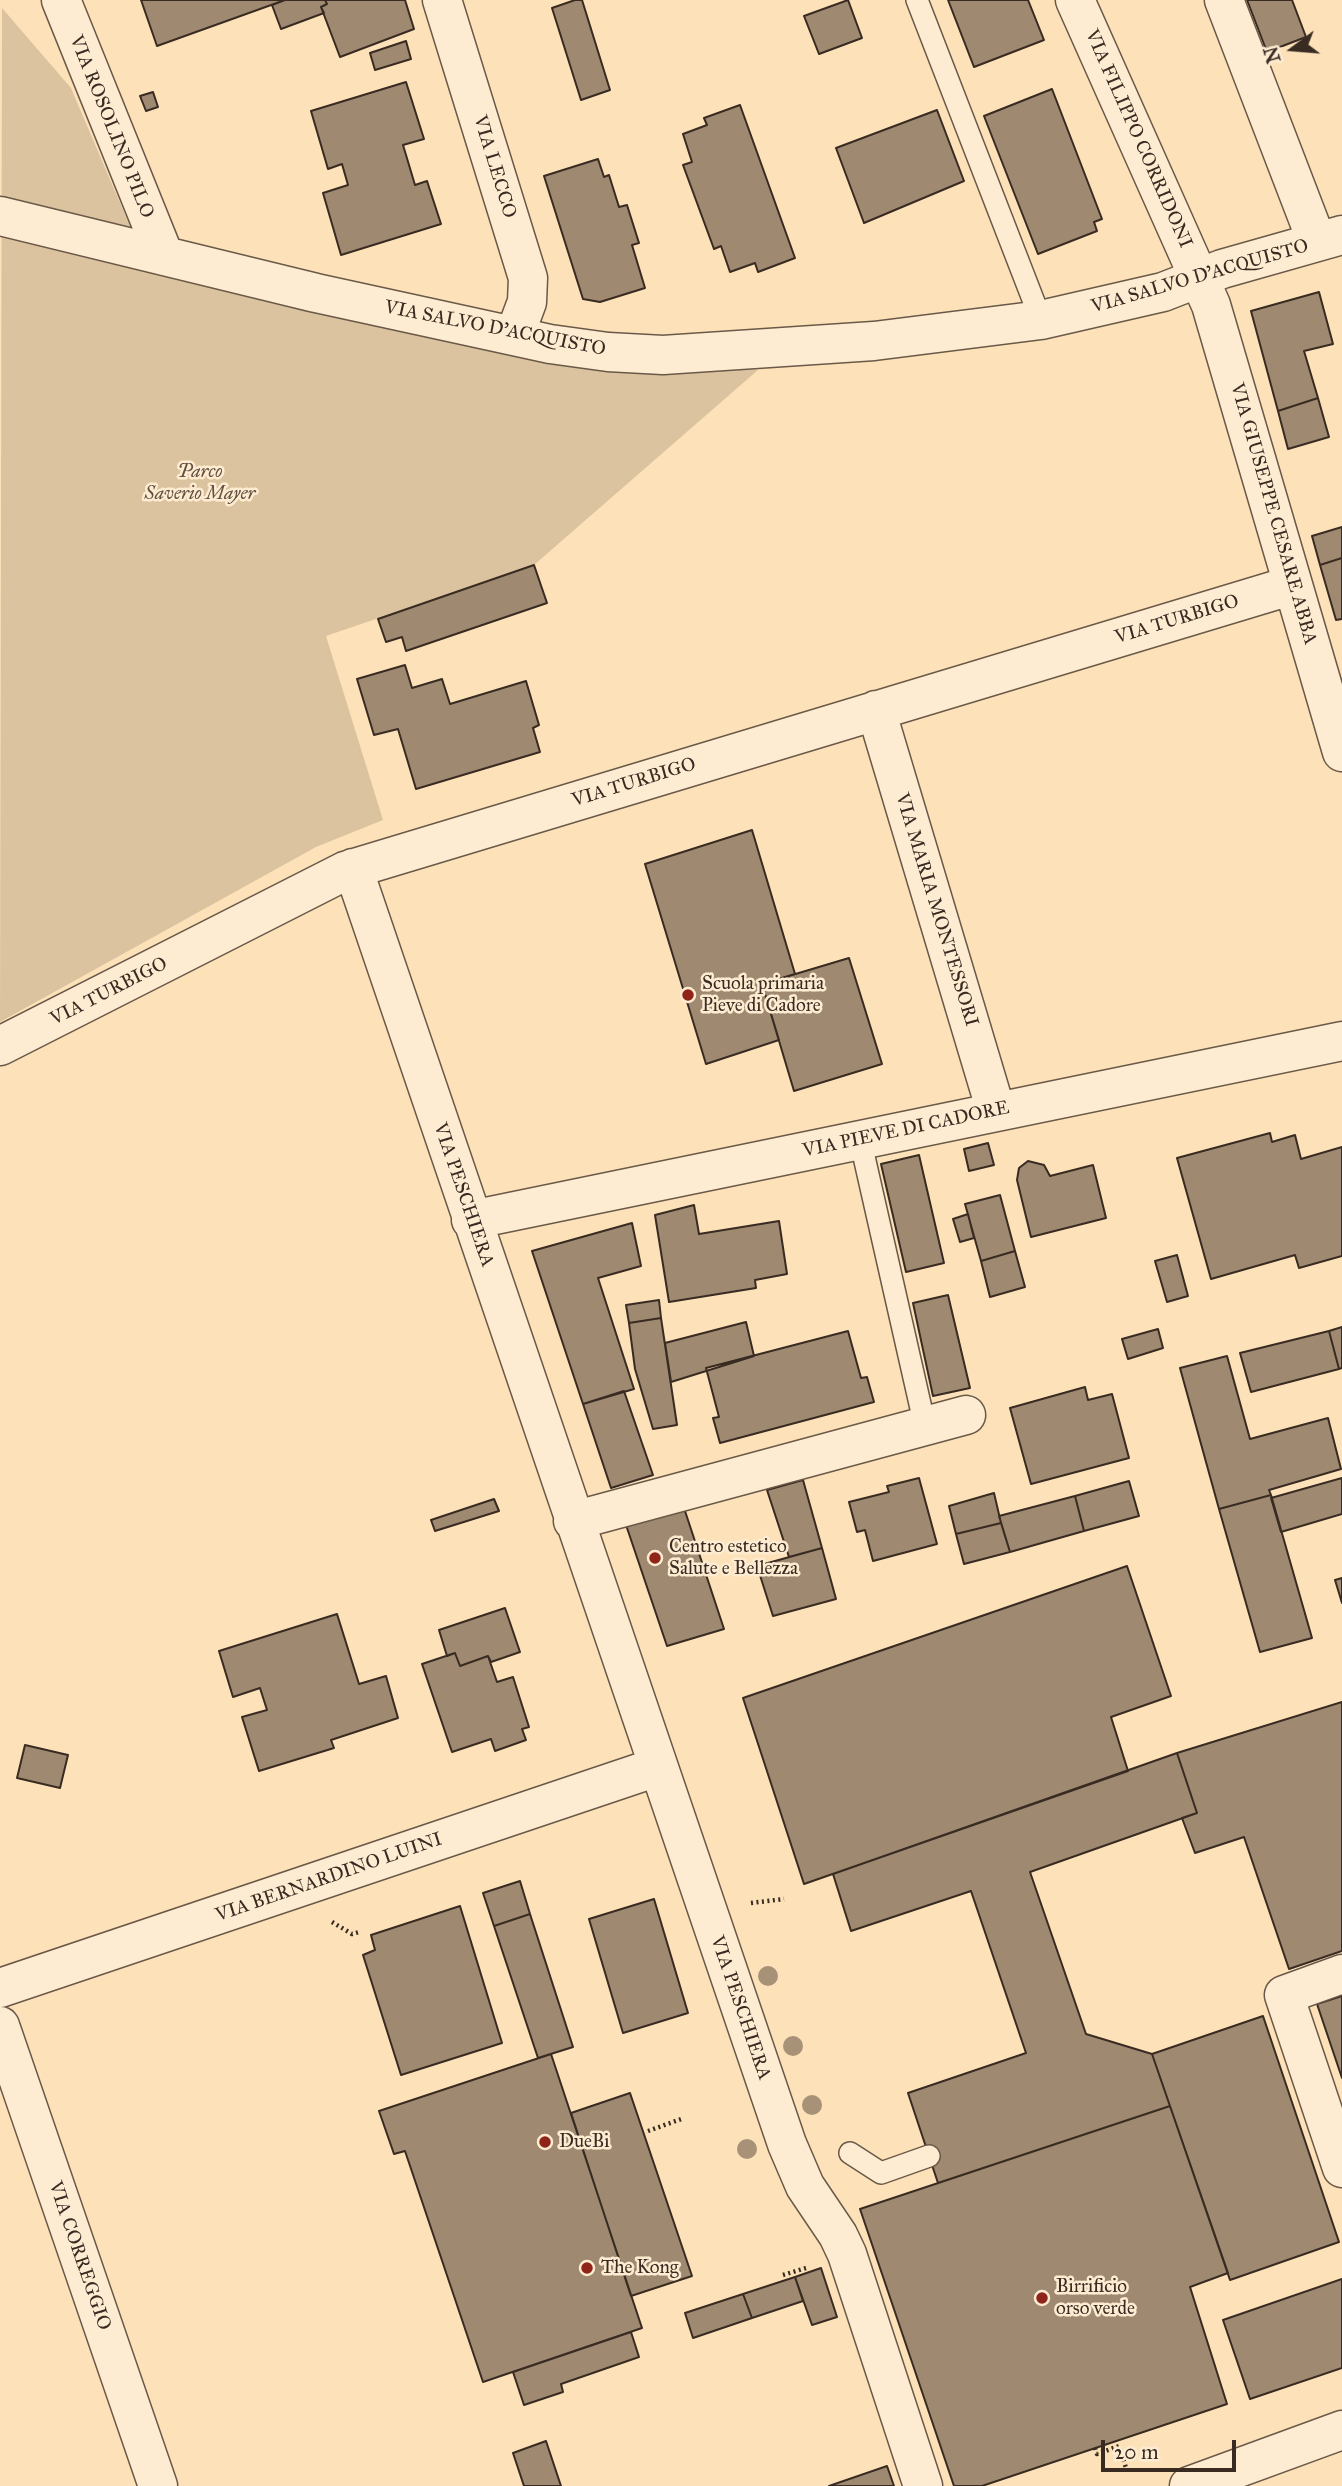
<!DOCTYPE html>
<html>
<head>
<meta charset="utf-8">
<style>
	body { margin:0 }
	#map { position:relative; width:1342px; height:2486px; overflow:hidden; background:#fde2b9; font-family:"IM FELL Great Primer",serif }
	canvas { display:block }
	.north { position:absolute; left:1258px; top:14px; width:70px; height:70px; -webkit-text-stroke:5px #feecd2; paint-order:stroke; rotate:254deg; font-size:19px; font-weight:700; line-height:28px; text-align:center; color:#392b22 }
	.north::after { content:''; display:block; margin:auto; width:24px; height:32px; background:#392b22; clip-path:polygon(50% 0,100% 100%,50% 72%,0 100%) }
	.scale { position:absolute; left:1101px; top:2440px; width:135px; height:32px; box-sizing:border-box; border:4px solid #392b22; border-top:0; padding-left:9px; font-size:21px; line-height:24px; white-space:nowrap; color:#392b22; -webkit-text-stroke:5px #feecd2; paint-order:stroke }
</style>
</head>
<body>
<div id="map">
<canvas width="1342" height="2486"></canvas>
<div class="north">N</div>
<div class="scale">20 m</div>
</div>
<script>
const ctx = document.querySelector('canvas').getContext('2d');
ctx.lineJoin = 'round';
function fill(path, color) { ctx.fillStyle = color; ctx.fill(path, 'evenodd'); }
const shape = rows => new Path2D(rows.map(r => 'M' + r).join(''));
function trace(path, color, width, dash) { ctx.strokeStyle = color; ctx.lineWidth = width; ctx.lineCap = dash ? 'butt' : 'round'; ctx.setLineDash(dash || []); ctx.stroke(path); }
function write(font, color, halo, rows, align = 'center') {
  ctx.font = font + ' "IM FELL Great Primer",serif'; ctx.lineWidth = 5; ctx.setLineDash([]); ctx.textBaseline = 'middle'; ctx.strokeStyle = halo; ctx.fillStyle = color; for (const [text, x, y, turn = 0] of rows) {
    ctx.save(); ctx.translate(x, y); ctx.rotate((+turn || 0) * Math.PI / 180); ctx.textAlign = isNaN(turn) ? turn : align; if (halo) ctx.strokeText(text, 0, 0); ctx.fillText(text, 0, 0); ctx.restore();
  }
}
fill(shape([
	[2,8,71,88,147,266,758,370,534,565,326,636,383,820,316,847,0,1022]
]), '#dcc39f');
const building = shape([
	[141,0,285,0,157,46,141,0],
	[285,0,325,0,327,4,321,7,324,13,281,29,272,5,285,0],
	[325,0,405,0,414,29,340,57,321,7,327,4,325,0],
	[575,0,582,0,610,90,581,100,552,8,575,0],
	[848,0,862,38,819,54,804,16,848,0],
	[948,0,1028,0,1044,40,974,67,948,0],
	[1247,0,1292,0,1306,37,1267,52,1247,0],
	[406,41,411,59,375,70,370,53,406,41],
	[406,82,424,139,403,145,415,185,427,181,441,224,341,255,323,193,348,185,342,164,328,169,311,111,406,82],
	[1052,89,1102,219,1094,222,1097,231,1038,254,984,116,1052,89],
	[153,92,158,107,146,111,140,96,153,92],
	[740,105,795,258,758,272,755,263,730,272,721,246,714,249,683,165,692,162,683,134,707,125,704,118,740,105],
	[937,110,964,181,864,223,836,148,937,110],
	[598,159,604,177,609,175,619,207,627,205,639,243,632,245,645,288,600,302,583,299,544,176,598,159],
	[1319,292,1333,344,1304,351,1318,398,1278,411,1251,311,1319,292],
	[1318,398,1329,437,1288,449,1278,411,1318,398],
	[1342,527,1342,558,1320,565,1312,536,1342,527],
	[1342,558,1342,619,1336,620,1320,565,1342,558],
	[534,565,547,603,406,651,402,637,386,642,378,619,534,565],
	[405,665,412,688,442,679,450,704,526,681,539,725,533,728,540,752,416,789,398,729,374,735,357,679,405,665],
	[752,830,795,974,762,984,779,1040,706,1064,645,864,752,830],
	[849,958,882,1064,794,1091,762,984,849,958],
	[1270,1133,1272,1142,1295,1135,1301,1159,1342,1147,1342,1256,1299,1268,1295,1255,1211,1279,1177,1158,1270,1133],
	[988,1143,994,1165,969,1171,964,1149,988,1143],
	[919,1155,944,1263,906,1272,881,1164,919,1155],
	[1028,1161,1044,1165,1050,1176,1093,1165,1106,1218,1031,1237,1017,1180,1019,1168,1028,1161],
	[1000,1195,1015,1251,981,1261,965,1204,1000,1195],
	[694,1205,699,1234,779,1221,787,1274,755,1280,756,1288,669,1302,655,1215,694,1205],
	[968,1214,974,1238,960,1242,953,1219,968,1214],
	[632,1223,641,1266,598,1278,634,1389,583,1404,532,1251,632,1223],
	[1015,1251,1025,1287,990,1297,981,1261,1015,1251],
	[1177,1255,1188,1296,1167,1302,1155,1261,1177,1255],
	[948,1295,970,1388,933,1396,913,1303,948,1295],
	[659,1300,661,1318,629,1323,626,1305,659,1300],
	[661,1318,677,1425,653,1429,635,1369,629,1323,661,1318],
	[746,1322,754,1356,671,1382,665,1343,746,1322],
	[1342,1327,1342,1368,1339,1369,1329,1331,1342,1327],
	[1158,1329,1163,1348,1128,1359,1122,1339,1158,1329],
	[848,1331,861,1378,867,1377,874,1402,720,1443,713,1418,719,1417,706,1368,848,1331],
	[1329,1331,1339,1369,1251,1392,1240,1353,1329,1331],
	[1227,1356,1250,1439,1328,1418,1341,1469,1269,1490,1271,1495,1219,1509,1180,1368,1227,1356],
	[1085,1387,1088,1400,1112,1394,1129,1458,1031,1484,1010,1408,1085,1387],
	[624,1391,653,1475,611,1488,583,1404,624,1391],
	[919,1478,937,1544,873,1561,865,1530,857,1532,849,1502,889,1492,887,1486,919,1478],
	[1342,1478,1342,1514,1281,1532,1271,1498,1342,1478],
	[803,1480,822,1548,789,1557,767,1490,803,1480],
	[1129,1481,1139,1516,1084,1531,1075,1496,1129,1481],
	[994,1493,1001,1523,956,1534,949,1506,994,1493],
	[1271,1495,1312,1638,1260,1652,1219,1509,1271,1495],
	[1075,1496,1084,1531,1010,1552,999,1516,1075,1496],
	[494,1499,499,1511,435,1531,431,1520,494,1499],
	[684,1508,724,1629,667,1646,626,1525,684,1508],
	[1001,1523,1010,1552,964,1564,956,1534,1001,1523],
	[822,1548,836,1599,773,1616,757,1566,822,1548],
	[1127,1566,1171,1696,1111,1717,1128,1771,804,1884,743,1698,1127,1566],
	[1342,1578,1342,1603,1335,1580,1342,1578],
	[505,1608,520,1652,491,1662,488,1656,460,1666,455,1653,447,1656,439,1630,505,1608],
	[337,1614,359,1684,386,1676,398,1718,331,1740,334,1748,259,1771,242,1717,267,1710,260,1688,233,1697,219,1651,337,1614],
	[455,1653,460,1666,488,1656,497,1682,513,1677,529,1727,522,1729,526,1740,495,1751,491,1739,452,1752,422,1664,455,1653],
	[1342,1702,1342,1951,1289,1969,1244,1837,1195,1853,1182,1818,1197,1813,1177,1753,1342,1702],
	[25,1745,68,1755,60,1788,17,1778,25,1745],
	[1177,1753,1197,1813,1030,1872,1086,2034,1152,2054,1170,2106,938,2183,908,2093,1026,2053,971,1891,851,1931,833,1874,1177,1753],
	[520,1881,530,1914,494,1926,483,1893,520,1881],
	[654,1899,688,2013,623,2033,589,1919,654,1899],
	[460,1906,502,2043,401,2075,363,1955,375,1950,371,1935,460,1906],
	[530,1914,573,2047,538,2058,494,1926,530,1914],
	[1342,1996,1342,2078,1317,2004,1342,1996],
	[1263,2016,1339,2242,1230,2280,1152,2054,1263,2016],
	[551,2054,642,2328,483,2382,405,2151,394,2154,379,2111,551,2054],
	[630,2093,692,2276,631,2296,571,2113,630,2093],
	[1170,2106,1228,2273,1190,2287,1227,2404,982,2486,954,2486,860,2209,1170,2106],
	[821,2268,837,2317,812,2325,795,2277,821,2268],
	[795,2277,803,2301,752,2318,743,2294,795,2277],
	[1342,2279,1342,2368,1250,2399,1223,2320,1342,2279],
	[743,2294,752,2318,693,2338,685,2313,743,2294],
	[631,2332,639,2357,561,2384,563,2392,524,2405,513,2372,631,2332],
	[546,2441,561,2486,524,2486,513,2453,546,2441],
	[887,2466,894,2486,829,2486,887,2466]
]);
fill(building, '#9f8a71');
trace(building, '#392b22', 2);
const service = shape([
	[917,0,1041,320],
	[860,1139,925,1426],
	[850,2153,881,2173,929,2156]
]);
const minor = shape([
	[61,0,163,253],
	[442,0,528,278,527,302,515,334],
	[1075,0,1211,305,1342,752],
	[1224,0,1317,242],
	[0,216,316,293,550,344,608,352,663,355,874,341,1041,320,1163,292,1222,269,1342,235],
	[876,710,996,1111],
	[353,868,787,2144,805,2186,838,2235,847,2254,923,2486],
	[0,1046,345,871,1293,585],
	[471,1220,1342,1041],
	[573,1521,966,1415],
	[1342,1974,1284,1995,1342,2168],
	[0,1988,657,1767],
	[0,2026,158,2486],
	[1189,2486,1342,2430]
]);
trace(service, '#6a5948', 24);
trace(minor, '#6a5948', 41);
trace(shape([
	[751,1903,784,1899],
	[332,1922,352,1934,359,1932],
	[648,2131,684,2118],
	[783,2275,806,2268],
	[1095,2448,1097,2454,1119,2446,1127,2471]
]), '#392b22', 4.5, [2, 3.5]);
trace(service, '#feecd2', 21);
trace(minor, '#feecd2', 38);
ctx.fillStyle = '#a89277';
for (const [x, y] of [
	[768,1976],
	[793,2046],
	[812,2105],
	[747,2149]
]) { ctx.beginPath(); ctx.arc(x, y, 10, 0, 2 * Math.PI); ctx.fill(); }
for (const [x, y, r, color] of [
	[688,995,7,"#8f2418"],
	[655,1558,7,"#8f2418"],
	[545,2142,7,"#8f2418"],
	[587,2268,7,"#8f2418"],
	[1042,2298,7,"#8f2418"]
]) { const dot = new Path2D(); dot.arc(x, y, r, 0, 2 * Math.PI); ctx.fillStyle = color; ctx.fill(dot); trace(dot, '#feecd2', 2.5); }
write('19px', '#392b22', '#feecd2', [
	["VIA ROSOLINO PILO",111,127,68],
	["VIA FILIPPO CORRIDONI",1138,139,66],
	["VIA LECCO",494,167,73],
	["VIA SALVO D'ACQUISTO",1200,277,-16],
	["VIA SALVO D'ACQUISTO",495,329,11],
	["VIA GIUSEPPE CESARE ABBA",1273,514,74],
	["VIA TURBIGO",1177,620,-17],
	["VIA TURBIGO",634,783,-17],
	["VIA MARIA MONTESSORI",936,910,73],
	["VIA TURBIGO",109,992,-27],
	["VIA PIEVE DI CADORE",906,1130,-12],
	["VIA PESCHIERA",463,1195,71],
	["VIA BERNARDINO LUINI",329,1878,-19],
	["VIA PESCHIERA",740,2008,71],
	["VIA CORREGGIO",79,2256,71]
]);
write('italic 19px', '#625141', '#feecd2', [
	["Parco",200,472],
	["Saverio Mayer",200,494]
]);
write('19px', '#392b22', '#feecd2', [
	["Scuola primaria",702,984],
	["Pieve di Cadore",702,1006],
	["Centro estetico",669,1547],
	["Salute e Bellezza",669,1569],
	["DueBi",559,2142],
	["The Kong",601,2268],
	["Birrificio",1056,2287],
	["orso verde",1056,2309]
], 'left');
</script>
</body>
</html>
